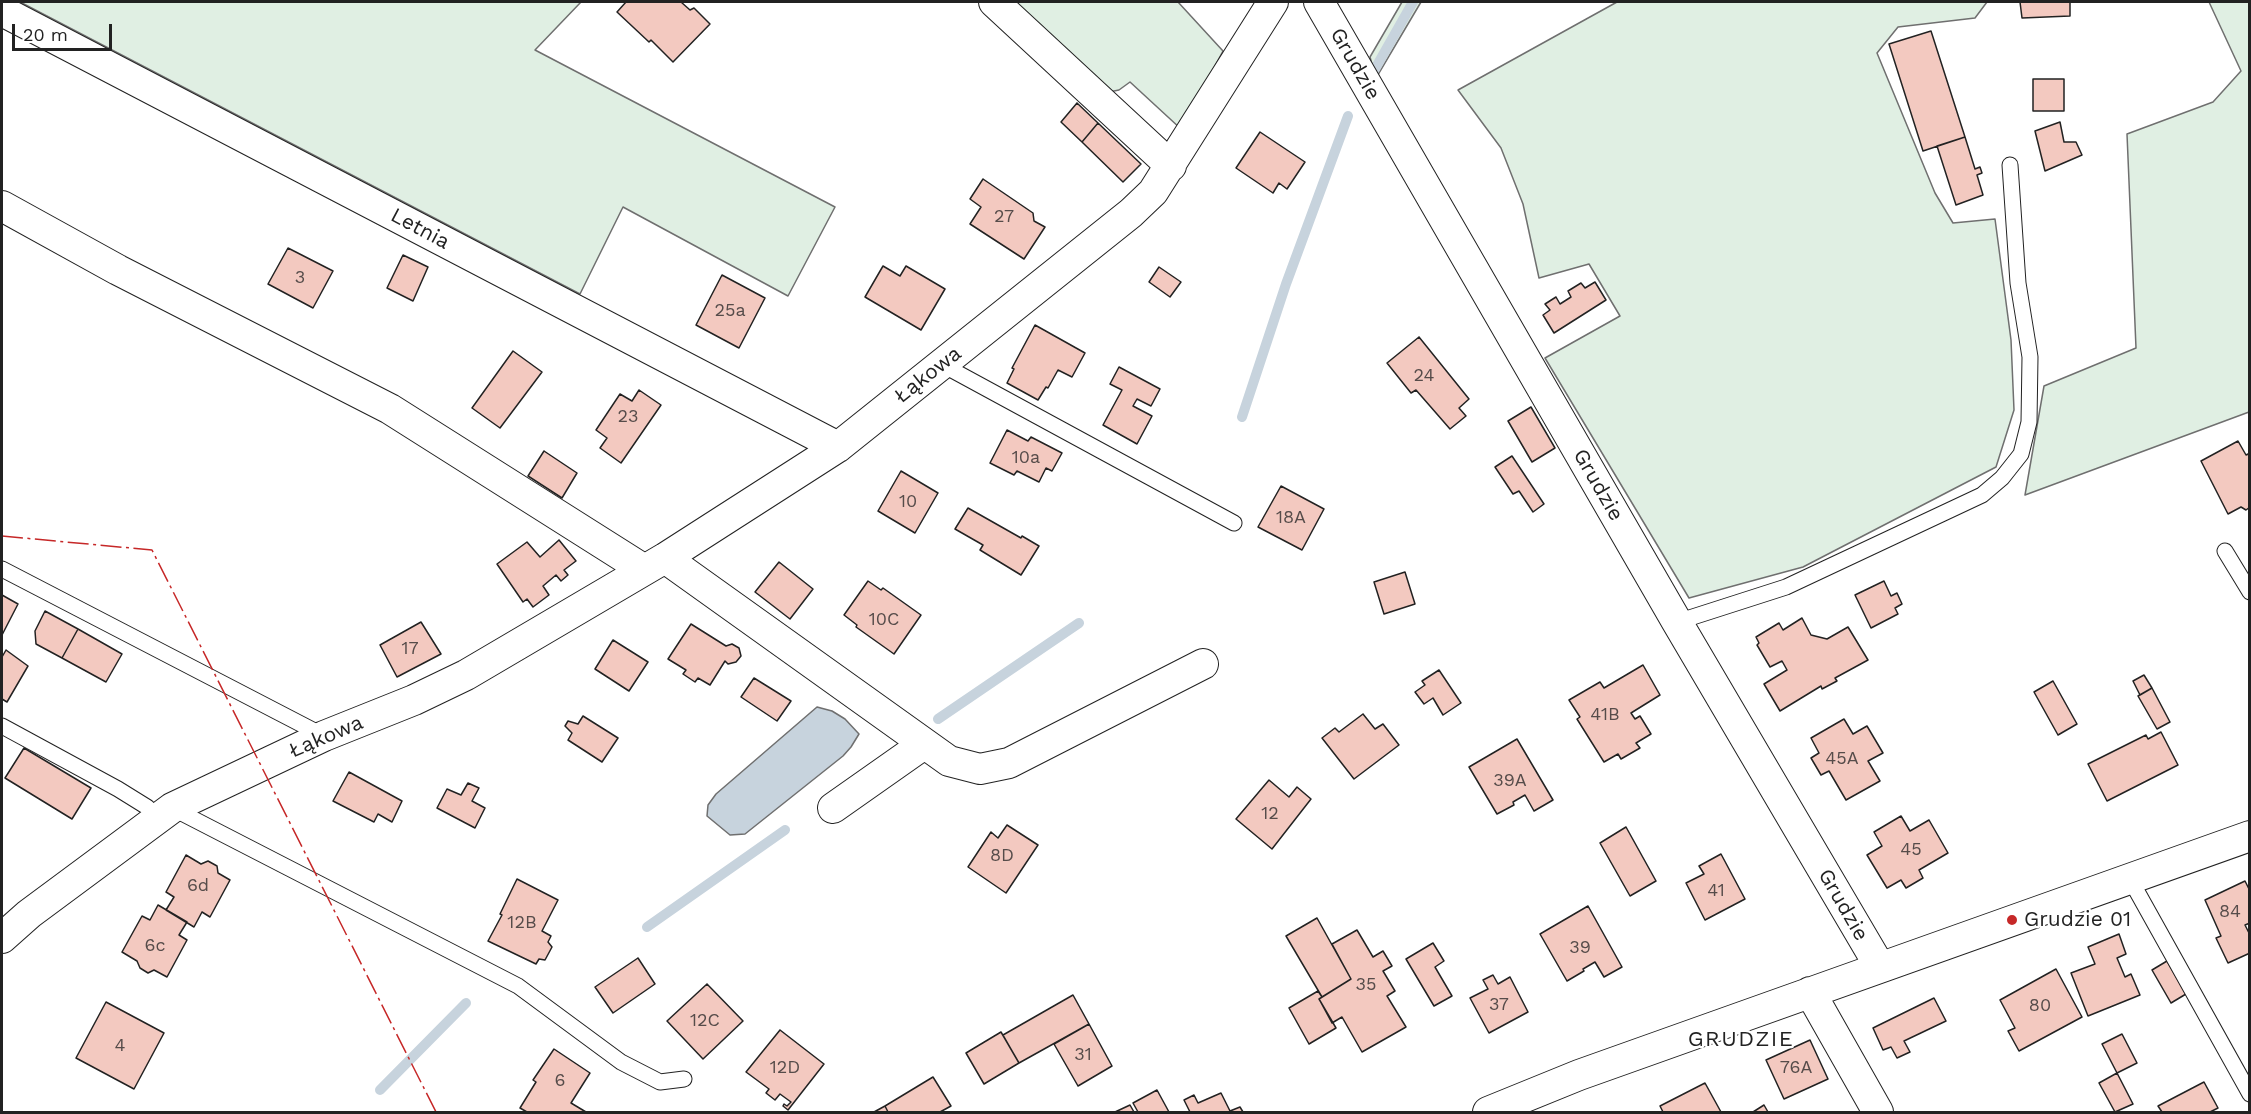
<!DOCTYPE html>
<html>
<head>
<meta charset="utf-8">
<style>
	body { margin:0 }
	#map { position:relative; width:2251px; height:1114px; overflow:hidden; background:#fff; font-family:"Work Sans",sans-serif }
	canvas { display:block }
	.frame { position:absolute; inset:0; border:3px solid #222; pointer-events:none }
	.scale { position:absolute; left:12px; top:24px; width:100px; height:27px; box-sizing:border-box; border:3px solid #222; border-top:0; padding-left:8px; font-size:18px; line-height:21px; white-space:nowrap; color:#222; -webkit-text-stroke:4px #fff; paint-order:stroke }
</style>
</head>
<body>
<div id="map">
<canvas width="2251" height="1114"></canvas>
<div class="frame"></div>
<div class="scale">20 m</div>
</div>
<script>
const ctx = document.querySelector('canvas').getContext('2d');
ctx.lineJoin = 'round';
function fill(path, color) { ctx.fillStyle = color; ctx.fill(path, 'evenodd'); }
const shape = rows => new Path2D(rows.map(r => 'M' + r).join(''));
function trace(path, color, width, dash) { ctx.strokeStyle = color; ctx.lineWidth = width; ctx.lineCap = dash ? 'butt' : 'round'; ctx.setLineDash(dash || []); ctx.stroke(path); }
function write(font, color, halo, rows, align = 'center') {
  ctx.font = font + ' "Work Sans",sans-serif'; ctx.lineWidth = 4.5; ctx.setLineDash([]); ctx.textBaseline = 'middle'; ctx.strokeStyle = halo; ctx.fillStyle = color; for (const [text, x, y, turn = 0] of rows) {
    ctx.save(); ctx.translate(x, y); ctx.rotate((+turn || 0) * Math.PI / 180); ctx.textAlign = isNaN(turn) ? turn : align; if (halo) ctx.strokeText(text, 0, 0); ctx.fillText(text, 0, 0); ctx.restore();
  }
}
const green = shape([
	[20,2,581,2,535,50,835,207,788,296,623,207,580,294,20,2],
	[1009,2,1178,2,1223,51,1181,129,1130,82,1119,90,1109,92,1009,2],
	[1402,2,1421,2,1376,78,1370,57,1402,2],
	[1617,2,1987,2,1975,18,1898,27,1877,53,1935,193,1953,223,1995,219,2011,340,2014,410,1996,467,1803,567,1689,598,1545,358,1620,316,1589,264,1539,278,1523,204,1501,148,1458,90,1617,2],
	[2209,2,2249,2,2249,412,2025,495,2044,386,2136,348,2127,134,2213,102,2241,71,2209,2]
]);
fill(green, '#e0efe3');
trace(green, '#6f6f6f', 1.5);
const water = shape([
	[817,707,832,711,845,719,859,734,851,747,843,756,745,834,730,835,707,816,708,805,716,794,817,707]
]);
fill(water, '#c7d3dd');
trace(water, '#6f6f6f', 1.5);
trace(shape([
	[1375,69,1413,2],
	[1242,417,1286,284,1348,116],
	[938,719,1079,623],
	[647,927,785,830],
	[380,1090,466,1003]
]), '#c7d3dd', 10);
const building = shape([
	[626,2,681,2,690,10,694,8,710,24,673,62,651,40,649,42,617,12,626,2],
	[2020,2,2070,2,2070,16,2022,18,2020,2],
	[1931,31,1965,137,1923,151,1889,44,1931,31],
	[2033,79,2064,79,2064,111,2033,111,2033,79],
	[1077,103,1098,123,1082,142,1061,122,1077,103],
	[2060,122,2064,142,2076,142,2082,155,2045,171,2035,131,2060,122],
	[1098,123,1141,164,1123,182,1082,142,1098,123],
	[1260,132,1305,162,1287,189,1279,183,1273,193,1236,168,1260,132],
	[1965,137,1975,169,1980,167,1982,173,1977,175,1983,195,1956,205,1937,146,1965,137],
	[983,179,1033,213,1034,221,1045,227,1024,259,970,224,981,207,970,199,983,179],
	[288,248,333,271,313,308,268,284,288,248],
	[403,255,428,267,413,301,387,288,403,255],
	[883,266,900,276,906,266,945,289,921,330,865,297,883,266],
	[1159,267,1181,282,1170,297,1149,282,1159,267],
	[722,275,765,298,739,348,696,325,722,275],
	[1595,282,1606,300,1554,333,1543,315,1550,310,1545,304,1556,297,1560,304,1571,297,1568,291,1581,283,1585,288,1595,282],
	[1035,325,1085,353,1072,377,1058,370,1048,388,1046,387,1038,400,1007,383,1014,369,1012,368,1035,325],
	[1419,337,1469,399,1459,408,1466,416,1450,429,1416,390,1411,393,1387,363,1419,337],
	[513,351,542,372,500,428,472,408,513,351],
	[1119,367,1160,389,1151,406,1137,399,1133,406,1152,416,1137,444,1103,425,1122,390,1110,384,1119,367],
	[639,390,661,405,621,463,600,448,607,438,596,430,620,394,632,401,639,390],
	[1531,407,1555,448,1532,462,1508,421,1531,407],
	[1007,430,1028,441,1031,437,1062,453,1052,471,1046,468,1039,482,1017,471,1014,475,990,463,1007,430],
	[2238,441,2246,455,2248,454,2250,457,2250,507,2246,510,2241,507,2228,514,2201,461,2238,441],
	[544,451,577,473,562,498,528,476,544,451],
	[1512,456,1544,504,1533,512,1519,491,1513,494,1495,467,1512,456],
	[901,471,938,493,915,533,878,511,901,471],
	[1281,486,1324,509,1302,550,1258,527,1281,486],
	[968,508,1021,538,1022,536,1039,546,1021,575,980,550,983,545,955,529,968,508],
	[559,540,576,561,564,570,568,575,561,581,556,575,543,586,549,595,533,607,527,599,523,602,497,564,527,542,540,557,559,540],
	[779,562,813,589,790,619,755,592,779,562],
	[1405,572,1415,604,1384,614,1374,582,1405,572],
	[868,581,881,590,883,588,921,615,894,654,856,627,857,625,844,615,868,581],
	[1884,581,1891,596,1897,593,1902,604,1895,608,1898,614,1871,628,1855,595,1884,581],
	[2,595,18,604,2,635,2,595],
	[45,611,78,629,62,658,36,644,35,631,45,611],
	[1802,618,1811,635,1827,639,1848,627,1868,660,1835,678,1837,681,1822,689,1821,686,1780,711,1764,684,1787,670,1782,661,1770,667,1757,645,1759,643,1756,637,1779,623,1783,630,1802,618],
	[421,622,441,654,397,677,380,645,421,622],
	[691,624,726,646,732,644,739,648,741,656,736,662,728,664,725,661,710,685,698,678,695,682,683,674,686,670,668,659,691,624],
	[78,629,122,654,106,682,62,658,78,629],
	[613,640,648,662,629,691,595,669,613,640],
	[6,650,28,666,7,702,2,699,2,657,6,650],
	[1643,665,1660,695,1631,713,1635,719,1640,716,1651,734,1636,743,1640,748,1621,759,1618,754,1604,762,1577,719,1580,717,1569,700,1600,682,1604,688,1643,665],
	[1439,670,1461,703,1443,715,1433,698,1424,704,1415,692,1425,685,1422,681,1439,670],
	[2144,675,2152,688,2140,695,2133,681,2144,675],
	[754,678,791,701,777,721,741,697,754,678],
	[2053,681,2077,724,2058,735,2034,692,2053,681],
	[2152,688,2170,722,2157,729,2138,696,2152,688],
	[1363,714,1375,729,1383,724,1399,745,1354,779,1322,738,1335,728,1339,732,1363,714],
	[583,716,618,738,602,762,568,740,572,733,565,726,568,721,578,724,583,716],
	[1844,719,1853,734,1867,726,1883,753,1868,761,1880,781,1846,800,1829,771,1821,775,1811,758,1819,753,1811,738,1844,719],
	[2161,732,2178,765,2107,801,2088,764,2146,735,2148,739,2161,732],
	[1517,739,1553,800,1534,811,1525,795,1513,802,1514,805,1497,814,1469,767,1517,739],
	[24,748,91,788,72,819,5,778,24,748],
	[349,772,402,801,392,822,378,814,374,822,333,801,349,772],
	[1269,780,1289,797,1297,787,1311,799,1272,849,1236,819,1269,780],
	[468,783,479,788,472,801,485,808,475,828,437,808,447,789,461,795,468,783],
	[1901,816,1910,831,1929,820,1948,853,1919,870,1923,878,1906,888,1901,880,1887,888,1867,855,1882,846,1874,832,1901,816],
	[1007,825,1038,845,1006,893,968,867,991,832,998,838,1007,825],
	[1626,827,1656,881,1630,896,1600,843,1626,827],
	[1721,854,1745,899,1705,920,1686,883,1704,874,1699,866,1721,854],
	[186,855,201,864,208,861,217,866,218,873,230,880,210,917,202,912,194,927,166,910,174,897,166,892,186,855],
	[517,879,558,900,542,931,551,936,548,942,552,947,545,960,539,959,536,964,488,941,502,915,500,914,517,879],
	[2245,881,2250,891,2250,923,2245,925,2250,935,2250,953,2228,963,2216,938,2221,936,2205,900,2245,881],
	[158,905,187,922,179,935,187,940,167,977,154,970,148,973,140,968,137,961,122,952,142,916,150,920,158,905],
	[1588,906,1622,967,1604,977,1595,962,1583,969,1584,971,1567,981,1540,934,1588,906],
	[1317,918,1351,979,1322,997,1286,936,1317,918],
	[1357,930,1373,957,1383,951,1392,966,1383,971,1395,991,1387,996,1406,1027,1362,1052,1342,1017,1332,1023,1319,999,1351,979,1332,944,1357,930],
	[2119,934,2126,954,2117,958,2125,977,2131,974,2140,995,2088,1016,2071,973,2095,964,2088,947,2119,934],
	[1433,943,1444,961,1435,967,1452,996,1434,1006,1406,959,1433,943],
	[638,958,655,984,613,1013,595,987,638,958],
	[2167,961,2186,994,2171,1003,2152,970,2167,961],
	[2056,969,2082,1017,2019,1051,2008,1031,2015,1028,2000,1000,2056,969],
	[1493,975,1498,984,1510,977,1528,1012,1489,1033,1470,998,1488,989,1483,980,1493,975],
	[707,984,743,1021,703,1059,667,1021,707,984],
	[1318,991,1322,997,1319,999,1336,1028,1309,1044,1289,1008,1318,991],
	[1073,995,1089,1024,1019,1063,1003,1035,1073,995],
	[1934,998,1946,1021,1904,1041,1910,1052,1897,1058,1891,1047,1883,1050,1873,1028,1934,998],
	[106,1002,164,1033,134,1089,76,1058,106,1002],
	[1089,1024,1112,1066,1078,1086,1054,1044,1089,1024],
	[780,1030,824,1064,788,1110,783,1106,784,1104,787,1106,791,1102,780,1094,775,1100,766,1093,769,1089,746,1072,780,1030],
	[1001,1032,1019,1063,984,1084,966,1053,1001,1032],
	[2122,1034,2137,1063,2117,1073,2102,1044,2122,1034],
	[1810,1040,1828,1079,1784,1099,1766,1060,1810,1040],
	[554,1049,590,1073,571,1103,586,1112,527,1112,520,1108,536,1082,533,1080,554,1049],
	[2117,1073,2133,1104,2115,1112,2099,1083,2117,1073],
	[933,1077,951,1106,940,1112,888,1112,885,1106,933,1077],
	[2204,1082,2218,1108,2210,1112,2162,1112,2158,1106,2204,1082],
	[1705,1083,1721,1112,1663,1112,1660,1106,1705,1083],
	[1157,1090,1169,1112,1138,1112,1133,1103,1157,1090],
	[1221,1093,1230,1111,1240,1107,1243,1112,1190,1112,1184,1100,1194,1095,1198,1103,1221,1093],
	[1130,1105,1134,1112,1115,1112,1130,1105],
	[1764,1105,1768,1112,1753,1112,1764,1105],
	[885,1106,888,1112,874,1112,885,1106]
]);
fill(building, '#f3c9c0');
trace(building, '#222', 1.5);
const lane = shape([
	[941,364,1234,523],
	[2225,551,2250,592],
	[2,569,324,736],
	[1677,622,1786,587,1982,495,2002,478,2021,454,2029,422,2030,357,2018,283,2010,165],
	[2,726,118,789,147,807,158,818],
	[172,808,518,986,621,1062,660,1082,684,1079],
	[2130,879,2250,1094]
]);
const street = shape([
	[994,2,1171,166],
	[1319,2,1677,622,1880,967],
	[2,11,838,447],
	[2,206,118,270,390,409,643,569],
	[665,558,949,761,980,769,1009,763,1203,664],
	[833,808,924,744],
	[2,938,29,914,172,808,324,736,414,700,466,675,665,558,838,447,1131,213,1153,192,1273,2],
	[1810,992,1878,1112],
	[1488,1112,1579,1075,2250,836]
]);
trace(lane, '#222', 17);
trace(street, '#222', 32);
trace(lane, '#fff', 15);
trace(street, '#fff', 30);
trace(shape([
	[2,536,152,550,436,1112]
]), '#c62828', 1.5, [21, 4.5, 3, 4.5]);
for (const [x, y, r, color] of [
	[2012,920,6,"#c62828"]
]) { const dot = new Path2D(); dot.arc(x, y, r, 0, 2 * Math.PI); ctx.fillStyle = color; ctx.fill(dot); trace(dot, '#fff', 2); }
write('18px', '#564c4a', null, [
	["27",1004,217],
	["3",300,278],
	["25a",730,311],
	["24",1424,376],
	["23",628,417],
	["10a",1026,458],
	["10",908,502],
	["18A",1291,518],
	["10C",884,620],
	["17",410,649],
	["41B",1605,715],
	["45A",1842,759],
	["39A",1510,781],
	["12",1270,814],
	["45",1911,850],
	["8D",1002,856],
	["6d",198,886],
	["41",1716,891],
	["84",2230,912],
	["12B",522,923],
	["6c",155,946],
	["39",1580,948],
	["35",1366,985],
	["37",1499,1005],
	["80",2040,1006],
	["12C",705,1021],
	["4",120,1046],
	["31",1083,1055],
	["12D",785,1068],
	["76A",1796,1068],
	["6",560,1081]
]);
write('21px', '#222', '#fff', [
	["Grudzie",1355,64,60],
	["Letnia",420,229,28],
	["Łąkowa",928,375,-38],
	["Grudzie",1598,485,60],
	["Łąkowa",326,737,-23],
	["Grudzie",1843,905,60]
]);
write('21px', '#222', '#fff', [
	["Grudzie 01",2024,920]
], 'left');
ctx.letterSpacing = '1.5px';
write('22px', '#222', '#fff', [
	["GRUDZIE",1741,1040]
]);
ctx.letterSpacing = '0px';
</script>
</body>
</html>
